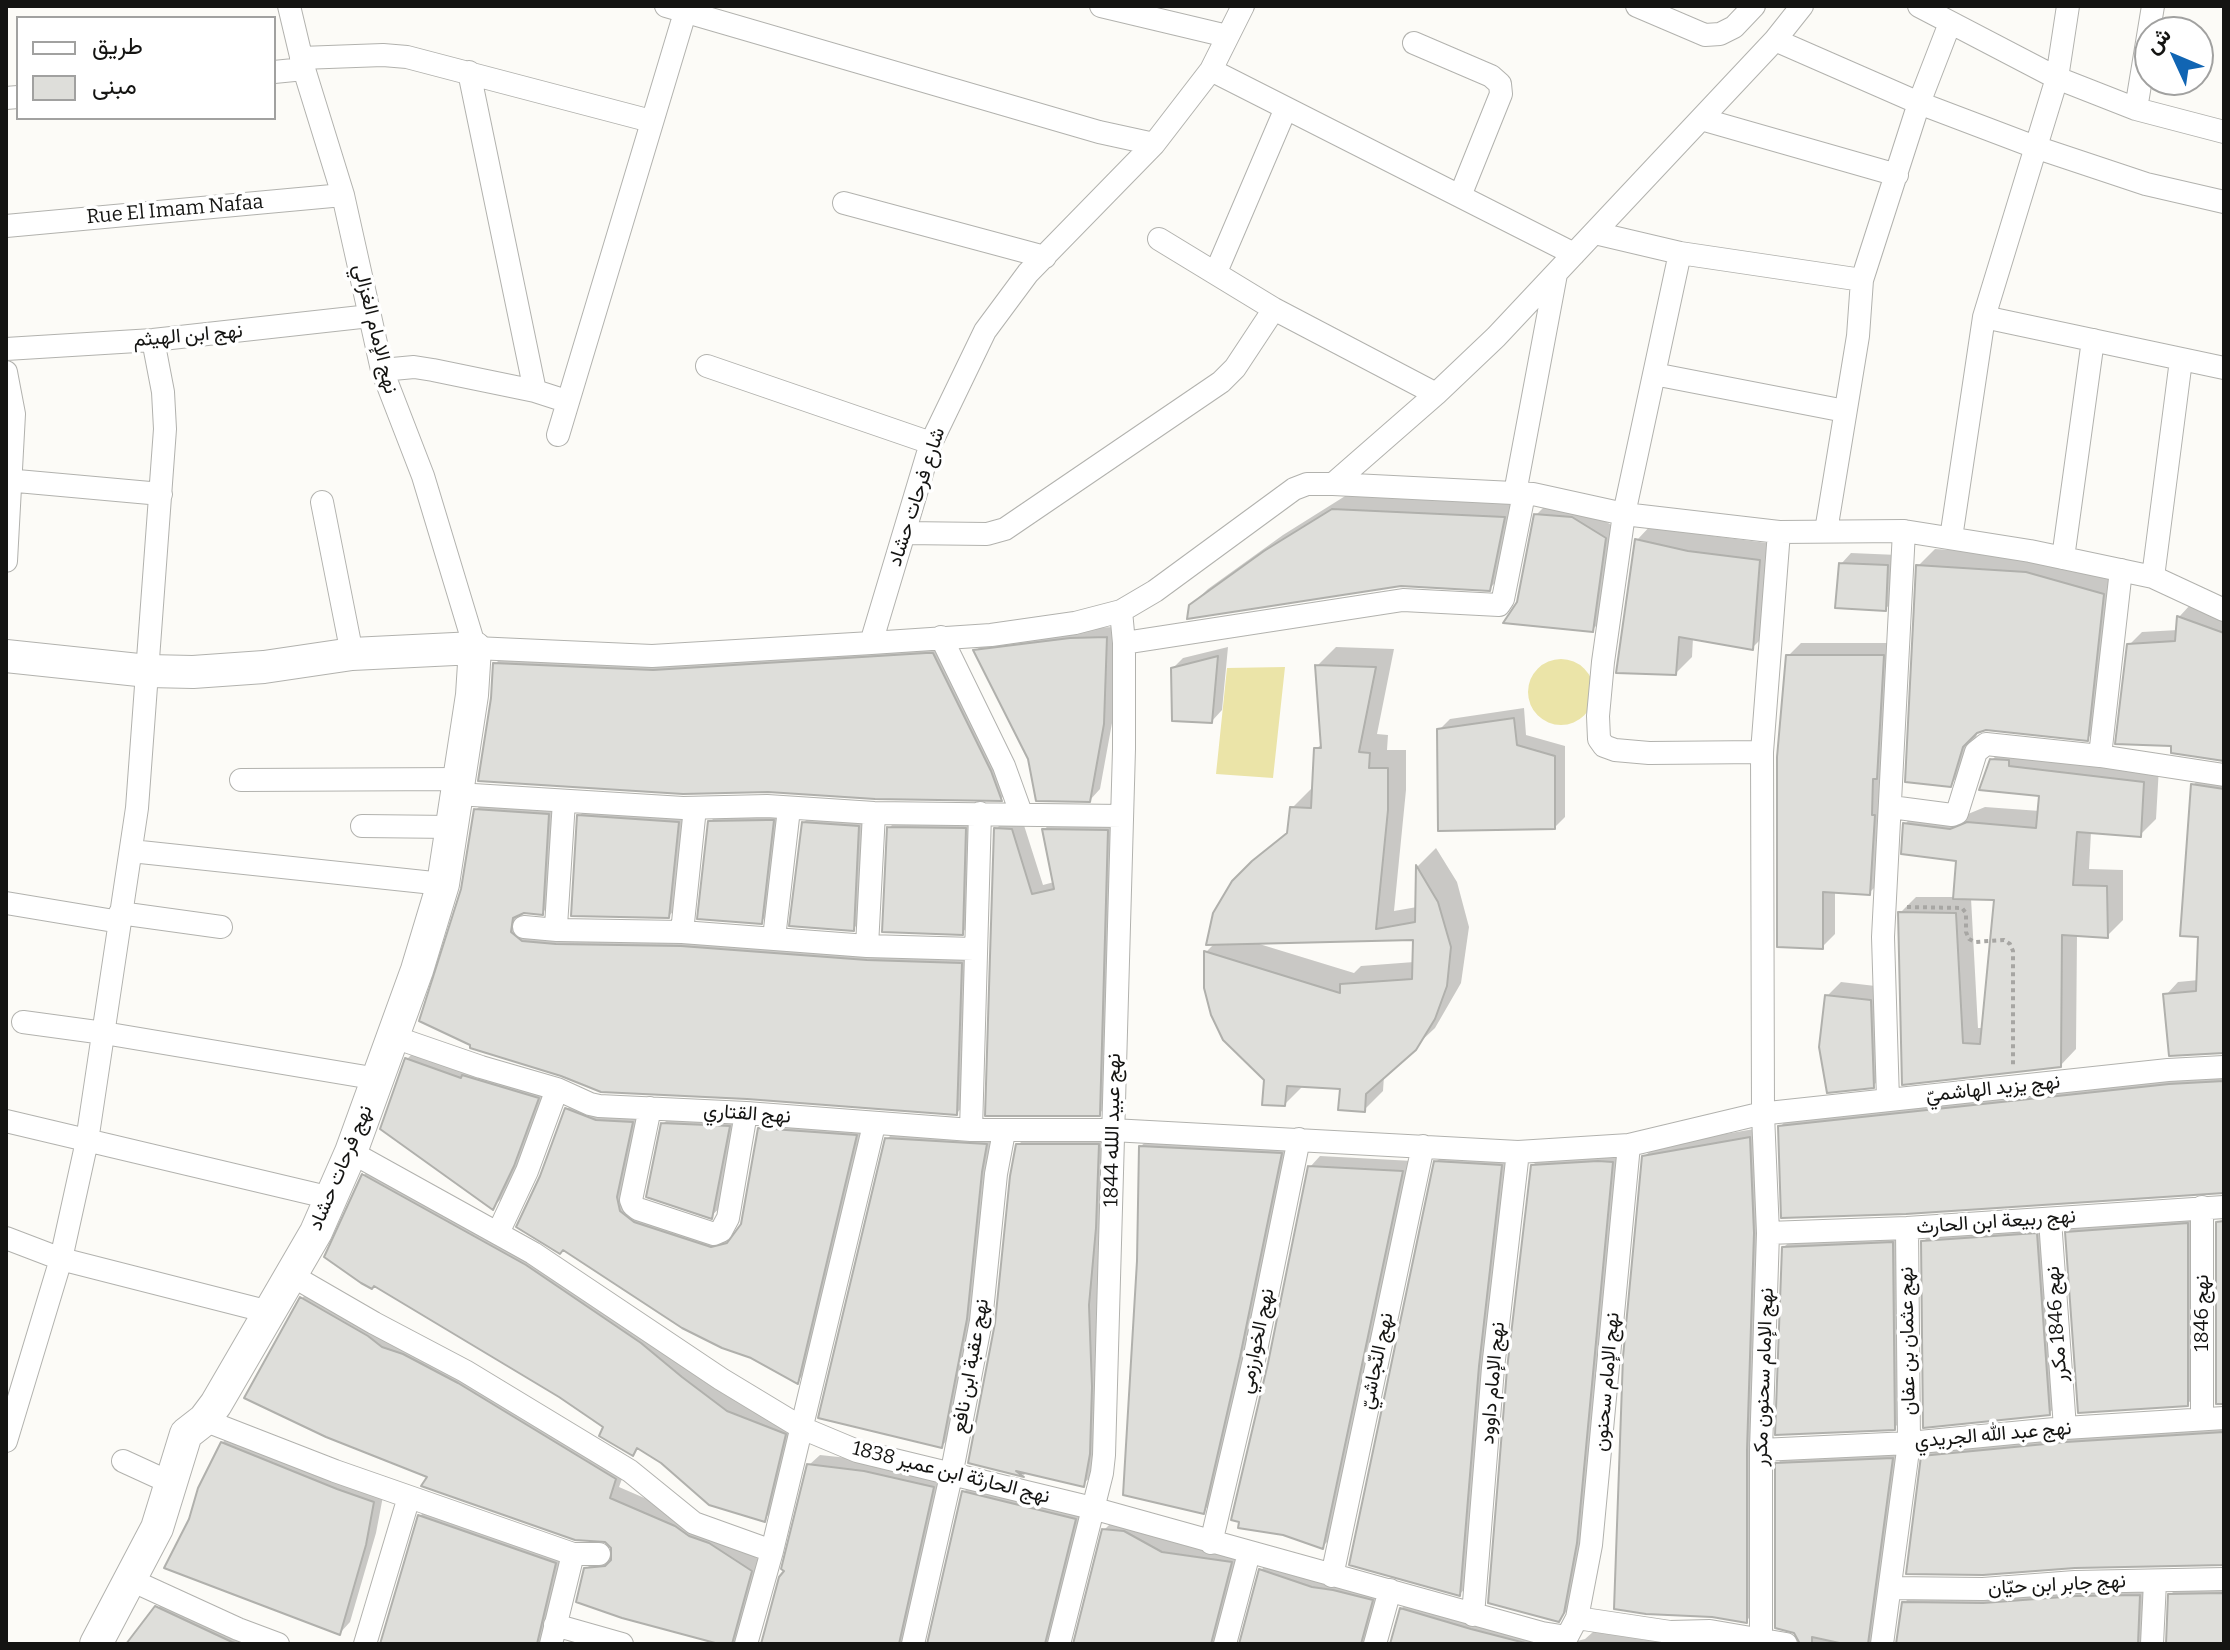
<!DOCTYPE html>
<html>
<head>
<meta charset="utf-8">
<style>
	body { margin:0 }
	#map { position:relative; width:2230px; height:1650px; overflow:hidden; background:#fcfbf7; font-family:Bitter,Vazirmatn,serif }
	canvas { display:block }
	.frame { position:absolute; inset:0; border:8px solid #141412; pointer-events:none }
	.legend { position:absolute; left:16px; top:16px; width:260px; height:104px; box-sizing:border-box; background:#fff; border:2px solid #a1a1a0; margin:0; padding:10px 14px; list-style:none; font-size:24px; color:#141412 }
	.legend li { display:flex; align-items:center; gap:16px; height:40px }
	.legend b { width:40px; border:2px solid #a1a1a0 }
	.north { position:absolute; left:2134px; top:16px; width:80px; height:80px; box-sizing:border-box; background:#fff; border:2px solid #a1a1a0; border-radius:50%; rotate:314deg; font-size:22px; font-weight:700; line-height:32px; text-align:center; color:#141412 }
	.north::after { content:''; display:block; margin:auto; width:28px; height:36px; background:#1165b3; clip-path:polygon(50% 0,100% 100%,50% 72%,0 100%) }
</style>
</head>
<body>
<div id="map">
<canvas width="2230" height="1650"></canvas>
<div class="frame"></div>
<ul class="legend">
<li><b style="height:10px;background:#fff"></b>طريق</li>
<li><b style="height:22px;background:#dededa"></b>مبنى</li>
</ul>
<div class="north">ش</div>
</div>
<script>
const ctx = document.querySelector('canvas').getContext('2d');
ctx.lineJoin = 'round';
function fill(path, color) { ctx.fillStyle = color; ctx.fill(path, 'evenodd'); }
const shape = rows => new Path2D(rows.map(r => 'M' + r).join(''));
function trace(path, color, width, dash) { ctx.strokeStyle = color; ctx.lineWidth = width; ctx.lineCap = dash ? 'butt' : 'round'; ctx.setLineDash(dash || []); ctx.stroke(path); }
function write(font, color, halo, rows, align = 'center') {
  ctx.font = font + ' Bitter,Vazirmatn,serif'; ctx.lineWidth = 7; ctx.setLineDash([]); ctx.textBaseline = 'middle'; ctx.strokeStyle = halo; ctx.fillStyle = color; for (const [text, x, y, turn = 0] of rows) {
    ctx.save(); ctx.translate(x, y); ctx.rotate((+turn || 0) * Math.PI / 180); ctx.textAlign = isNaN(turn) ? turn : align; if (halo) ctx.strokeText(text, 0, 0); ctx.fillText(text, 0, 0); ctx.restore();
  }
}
fill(shape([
	'1528 692a33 33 0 1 1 66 0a33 33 0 1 1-66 0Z',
	[1285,667,1273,778,1216,774,1227,668]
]), '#ebe4a8');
fill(shape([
	[1350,493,1520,501,1506,572,1490,588,1401,584,1191,605,1208,589,1283,535],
	[1547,504,1583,507,1616,528,1603,619,1592,630,1519,602,1536,515],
	[1653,523,1705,535,1775,544,1769,631,1753,647,1693,638,1692,657,1676,673,1637,540],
	[1935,549,2044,556,2120,578,2103,722,2087,739,1986,728,1978,731,1966,768,1950,785,1918,566],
	[1851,553,1898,555,1896,599,1885,609,1841,564],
	[2191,604,2224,617,2224,759,2173,745,2129,645,2142,632,2178,630,2179,617],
	[1117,627,1114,712,1100,789,1090,800,1030,759,976,651,986,640,1082,628],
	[1801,643,1896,643,1882,880,1869,893,1835,890,1835,934,1822,947,1788,656],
	[944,644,1011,788,1001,799,493,698,495,664,506,653],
	[1228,647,1222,710,1212,721,1173,668,1183,658],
	[1336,647,1394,649,1377,734,1388,735,1387,750,1406,750,1406,790,1394,911,1417,907,1418,866,1436,848,1457,882,1469,927,1461,983,1435,1028,1384,1076,1383,1091,1364,1110,1342,1087,1304,1085,1285,1104,1266,1079,1206,952,1215,943,1234,883,1289,830,1292,808,1311,789,1314,789,1316,749,1323,743,1317,666],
	[1415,938,1414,962,1361,966,1354,973,1256,943],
	[1524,708,1526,735,1565,746,1565,817,1555,827,1439,730,1450,719],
	[2008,743,2159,767,2156,819,2140,835,2091,832,2089,869,2123,870,2123,920,2107,936,2077,934,2076,1049,2060,1066,1904,1082,1900,913,1916,897,1955,897,1959,859,1905,824,1921,807,1968,814,1985,807,2040,811,2041,794,1992,760],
	[1971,898,1996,899,1984,1028,1978,1028],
	[2206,772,2224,774,2224,1052,2166,995,2178,982,2199,980,2200,935,2193,785],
	[486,799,559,804,553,902,542,913,522,912,521,921,971,953,967,1102,957,1113,747,1097,601,1090,463,890,476,810],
	[590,806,689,812,679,905,669,916,579,816],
	[783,811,771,911,761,922,710,822,720,812],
	[814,813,869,816,864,918,853,929,803,823],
	[900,817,975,818,972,922,962,933,889,828],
	[1006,819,1022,819,1043,885,1054,882,1044,830,1054,819,1117,820,1109,1103,1099,1114,996,829],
	[1841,982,1884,987,1886,1072,1873,1086,1827,996],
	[417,1049,548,1088,524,1153,503,1197,493,1207,407,1059],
	[2224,1069,2224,1191,1780,1127,1792,1114],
	[577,1099,642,1112,630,1200,722,1238,736,1234,742,1225,760,1129,770,1118,866,1125,808,1371,797,1381,542,1177,567,1109],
	[674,1113,739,1116,722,1206,711,1216,663,1124],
	[898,1128,997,1134,977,1307,952,1435,942,1446,887,1139],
	[1760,1128,1757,1610,1746,1621,1699,1615,1671,1616,1616,1608,1644,1157,1655,1146],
	[1029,1134,1109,1134,1094,1474,1083,1484,1026,1473,1024,1475,970,1462,997,1323,1018,1145],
	[1152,1136,1291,1143,1214,1501,1203,1511,1142,1192,1141,1146],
	[1447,1152,1512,1155,1470,1583,1460,1594,1436,1162],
	[1623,1152,1587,1531,1569,1609,1559,1619,1532,1166,1543,1155],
	[1320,1156,1413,1161,1333,1536,1323,1546,1242,1520,1270,1363,1310,1167],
	[374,1165,795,1424,775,1509,764,1519,639,1447,632,1454,364,1175],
	[2198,1214,2198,1394,2187,1404,2067,1232,2078,1222],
	[2047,1224,2060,1403,2049,1413,1923,1242,1934,1231],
	[1903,1233,1905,1417,1894,1428,1784,1247,1794,1237],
	[313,1287,626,1468,619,1487,686,1516,720,1533,761,1561,743,1635,734,1644,726,1644,586,1569,597,1558,614,1557,615,1553,608,1540,430,1476,247,1397,302,1298],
	[2224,1421,2224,1563,1923,1457,1936,1444],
	[233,1432,384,1491,376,1533,350,1622,340,1633,191,1519,222,1443],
	[1905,1446,1890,1644,1801,1644,1777,1464,1790,1451],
	[820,1455,876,1461,944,1477,915,1644,763,1644,786,1571,809,1465],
	[974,1481,1085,1508,1061,1644,929,1644,964,1492],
	[431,1505,566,1553,554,1644,382,1644,420,1516],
	[1115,1519,1135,1522,1173,1542,1242,1551,1227,1644,1076,1644,1104,1530],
	[1272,1560,1382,1590,1376,1644,1241,1644,1261,1570],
	[2224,1581,2224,1644,2168,1644,2170,1595,2183,1582],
	[2152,1583,2160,1644,1898,1644,1904,1603,1917,1590],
	[167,1597,272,1644,129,1644],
	[1412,1598,1577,1641,1585,1639,1593,1632,1701,1636,1698,1644,1392,1644,1401,1609]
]), '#0003');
const building = shape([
	[1332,509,1505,517,1490,591,1401,586,1187,619,1189,605,1264,551,1332,509],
	[1534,514,1572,517,1606,538,1593,632,1503,623,1517,602,1534,514],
	[1635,539,1688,551,1760,560,1753,650,1679,637,1676,675,1616,673,1635,539],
	[1839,563,1888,565,1886,611,1835,608,1839,563],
	[1916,565,2026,572,2104,594,2088,741,1986,730,1977,733,1963,747,1951,787,1905,782,1916,565],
	[2177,616,2224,633,2224,761,2171,753,2171,746,2115,744,2127,644,2175,641,2177,616],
	[1107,637,1104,724,1090,802,1036,801,1028,759,973,650,1070,638,1107,637],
	[926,653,933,653,991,771,1002,801,875,799,768,792,683,794,478,781,491,698,493,663,653,670,926,653],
	[1786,655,1884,655,1877,779,1873,779,1872,815,1875,815,1870,895,1823,892,1823,949,1777,947,1777,757,1786,655],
	[1218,656,1212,723,1172,721,1171,668,1218,656],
	[1315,665,1376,667,1359,752,1370,753,1369,768,1388,768,1388,810,1376,929,1415,922,1416,865,1438,902,1451,947,1447,986,1435,1019,1416,1050,1366,1094,1365,1112,1338,1110,1340,1089,1287,1086,1285,1106,1262,1105,1264,1080,1223,1040,1211,1015,1204,988,1204,951,1340,993,1340,984,1412,979,1413,940,1206,945,1213,913,1232,881,1252,861,1287,833,1290,807,1311,808,1314,748,1321,748,1315,665],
	[1514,718,1517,745,1555,756,1555,829,1438,831,1437,729,1514,718],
	[1990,759,2009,760,2009,766,2144,782,2141,837,2077,832,2073,885,2107,886,2108,938,2062,935,2061,1067,1902,1085,1898,912,1956,913,1963,1043,1980,1044,1994,900,1953,899,1956,861,1901,854,1903,823,1950,829,1967,822,2036,828,2039,796,1979,790,1990,759],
	[2191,784,2224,789,2224,1053,2169,1056,2163,994,2196,991,2198,937,2180,936,2191,784],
	[474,809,549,814,543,915,524,913,513,918,511,932,522,941,556,944,681,946,867,960,962,963,957,1115,747,1099,601,1092,561,1076,470,1048,470,1045,419,1021,461,889,474,809],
	[577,815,679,822,669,918,571,916,577,815],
	[767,820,774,820,762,924,697,919,708,821,767,820],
	[802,822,859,826,854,931,789,926,802,822],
	[887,827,966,828,963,935,882,932,887,827],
	[994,828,1012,829,1032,894,1054,889,1042,829,1108,830,1100,1116,985,1116,994,828],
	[1825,995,1871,1000,1874,1088,1827,1093,1819,1047,1825,995],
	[405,1058,461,1078,462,1075,539,1098,514,1166,493,1210,380,1129,405,1058],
	[2224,1081,2224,1193,1906,1214,1781,1218,1778,1126,2169,1084,2224,1081],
	[565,1108,596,1120,633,1122,617,1197,620,1211,634,1222,711,1247,727,1243,741,1224,758,1128,857,1135,798,1384,751,1358,722,1348,682,1328,563,1250,560,1254,516,1227,540,1176,565,1108],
	[661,1123,730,1126,712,1219,646,1197,661,1123],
	[1750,1137,1754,1233,1747,1450,1747,1623,1712,1617,1646,1614,1614,1609,1623,1357,1642,1156,1750,1137],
	[885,1138,987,1144,982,1172,967,1319,942,1448,818,1418,885,1138],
	[1016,1144,1099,1144,1096,1228,1089,1305,1092,1387,1090,1454,1084,1487,1016,1471,1024,1477,968,1463,995,1323,1010,1176,1016,1144],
	[1139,1146,1282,1153,1240,1357,1204,1514,1123,1495,1137,1261,1139,1146],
	[1434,1161,1502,1165,1479,1366,1460,1596,1349,1565,1434,1161],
	[1598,1161,1613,1162,1577,1543,1564,1613,1559,1622,1488,1603,1507,1369,1531,1165,1598,1161],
	[1308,1166,1403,1171,1323,1549,1283,1535,1238,1528,1239,1522,1231,1520,1268,1363,1308,1166],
	[362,1174,526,1265,641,1343,682,1377,727,1411,786,1434,765,1522,709,1505,661,1463,637,1448,633,1456,599,1436,603,1427,559,1397,374,1286,372,1289,361,1283,324,1257,362,1174],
	[2224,1221,2224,1404,2216,1404,2216,1222,2224,1221],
	[2188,1223,2188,1406,2078,1413,2065,1232,2188,1223],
	[2037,1233,2050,1415,1923,1428,1921,1241,2037,1233],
	[1893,1242,1895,1430,1775,1435,1782,1247,1893,1242],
	[300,1297,368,1336,382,1347,403,1354,458,1383,616,1479,610,1498,675,1526,689,1536,709,1543,752,1571,732,1644,719,1644,622,1618,576,1602,584,1568,605,1566,611,1560,611,1548,605,1542,575,1540,421,1486,427,1477,326,1437,244,1398,300,1297],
	[2224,1432,2224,1565,2075,1568,1983,1575,1906,1574,1921,1456,2066,1442,2224,1432],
	[221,1442,337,1489,374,1502,366,1545,340,1635,164,1568,189,1519,198,1488,221,1442],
	[1893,1458,1868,1644,1844,1644,1812,1637,1812,1644,1800,1644,1794,1633,1775,1628,1775,1463,1893,1458],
	[807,1464,864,1471,934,1487,899,1644,761,1644,779,1577,784,1571,781,1569,807,1464],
	[962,1491,1076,1519,1045,1644,927,1644,962,1491],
	[418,1515,556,1563,537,1644,380,1644,418,1515],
	[1102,1529,1124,1531,1162,1552,1232,1562,1211,1644,1073,1644,1102,1529],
	[1259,1569,1312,1587,1333,1590,1373,1600,1361,1644,1239,1644,1259,1569],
	[2224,1593,2224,1644,2166,1644,2168,1594,2224,1593],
	[2140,1595,2138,1644,1896,1644,1902,1602,1983,1603,2076,1596,2140,1595],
	[155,1606,232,1642,238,1644,126,1644,155,1606],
	[1400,1608,1471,1629,1529,1644,1390,1644,1400,1608]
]);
fill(building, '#dededa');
trace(building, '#b0b0ac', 2);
const street = shape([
	[289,6,304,69,343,195,382,370,423,476,475,648,652,656,871,643,931,443,985,331,1028,273,1154,144,1211,70,1243,6],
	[666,6,1099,132,1154,144],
	[1101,6,1227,36],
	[1637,6,1705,35,1720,34,1734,27,1754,6],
	[1919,6,2057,78,2136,109,2224,132],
	[1775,40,1919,103,2035,147,2146,184,2224,202],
	[1414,43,1491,76,1500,84,1501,94,1460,196],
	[301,58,383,55,407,57,651,121],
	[1211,70,1574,254],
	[274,72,304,69],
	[469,72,535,391],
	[6,98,18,97],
	[2136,109,2153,6],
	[1701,119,1897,175],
	[844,203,1045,257],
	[6,226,343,195],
	[1595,233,1680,253,1862,280],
	[1159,239,1274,309,1436,394],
	[1680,253,1624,514,1603,662,1598,716,1599,739,1604,746,1615,750,1649,753,1762,752,1763,1114,1768,1233,1761,1450,1761,1640],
	[1216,272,1286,108],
	[1984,317,2224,368],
	[6,349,153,340,370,316],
	[707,366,931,443],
	[382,370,414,367,433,370,535,391,566,401],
	[6,372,14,414,6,561],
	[1654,374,1845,411],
	[558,435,687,6],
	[6,480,161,494],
	[1333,484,1533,494,1624,514,1779,532,1904,531,2030,551,2153,577,2224,610],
	[1515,493,1556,274],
	[322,502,352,654],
	[1826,531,1858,336,1862,280,1919,103,1950,23],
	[904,533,987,534,1005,529,1221,382,1235,368,1274,309],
	[1951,538,1984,317,2057,78,2068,6],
	[2063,558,2093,340],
	[2153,577,2181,360],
	[941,637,1004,766,1021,813],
	[871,643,991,635,1075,623,1121,611,1155,591,1294,489,1307,484,1333,484,1436,394,1496,337,1775,40,1802,6],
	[1124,643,1403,600,1499,605,1503,599,1524,494],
	[1762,752,1779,532],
	[2100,756,2224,775],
	[241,780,460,779],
	[457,794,683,808,767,806,874,813,1122,816],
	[564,801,556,926,559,930,682,932,867,946,974,949],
	[1891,807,1952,815,1957,813,1976,752,1986,744,2100,756,2121,570],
	[362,826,452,827],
	[131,851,443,884],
	[6,903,120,922],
	[120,913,221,927],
	[524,927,557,930],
	[682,932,695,808],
	[774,938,789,809],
	[867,946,874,813],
	[23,1022,104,1033,378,1079],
	[394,1037,481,1067,557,1089,590,1104,599,1106,746,1113,971,1130,1112,1130,1518,1152,1629,1145,1759,1114,2168,1070,2224,1067],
	[1888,1100,1883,937,1904,531],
	[650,1108,631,1200,633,1205,638,1209,714,1234,721,1231,728,1218,746,1113],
	[6,1121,331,1198],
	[971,1130,980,813],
	[351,1152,533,1253,721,1379,802,1428,857,1451,1092,1508,1542,1633,1567,1637,1577,1618,1670,1632,1710,1631,1786,1644],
	[2050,1220,2065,1428],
	[498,1233,527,1171,557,1089],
	[1768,1233,1907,1228,2224,1207],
	[6,1238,61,1259,269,1312],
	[291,1275,374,1323,465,1371,630,1471,694,1523,772,1551],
	[2202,1419,2202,1207],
	[204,1420,335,1471,573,1554,599,1554],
	[6,1441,61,1259,87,1141,137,808,165,429,163,392,153,340],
	[1761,1450,1909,1443,2065,1428,2224,1418],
	[123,1461,171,1483],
	[1211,1543,1254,1360,1299,1139],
	[1332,1576,1423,1146],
	[131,1580,238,1629,278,1644],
	[1890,1588,1983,1589,2075,1582,2224,1579],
	[1473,1615,1493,1368,1518,1152],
	[1577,1618,1591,1545,1629,1145],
	[555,1625,622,1644],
	[365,1644,409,1497],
	[551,1644,573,1554],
	[746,1644,772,1551,874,1125],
	[913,1644,951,1476,981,1321,996,1174,1004,1132],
	[1059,1644,1102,1473,1104,1455,1124,749,1124,643,1121,611],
	[1225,1644,1249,1553],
	[1375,1644,1390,1590],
	[1882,1644,1909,1443,1907,1228],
	[2152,1644,2155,1582]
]);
const secondary = shape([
	[6,656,148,671,193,672,264,667,352,654,475,648,472,695,443,884,417,970,351,1152,316,1232,248,1349,216,1404,204,1420,186,1434,157,1528,96,1644]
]);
trace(street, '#b2b2ae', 24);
trace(secondary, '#b2b2ae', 34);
trace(shape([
	[1907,907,1962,908,1966,913,1966,932,1969,939,1975,942,2004,940,2010,944,2013,951,2013,1066]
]), '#a7a6a3', 4, [4, 4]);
trace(street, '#fff', 22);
trace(secondary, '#fff', 32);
write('20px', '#141412', '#fff', [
	["Rue El Imam Nafaa",175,210,-5],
	["نهج الإمام الغزالي",375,329,76],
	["نهج ابن الهيثم",188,336,-5],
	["شارع فرحات حشاد",917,497,-72],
	["نهج يزيد الهاشميّ",1993,1089,-6],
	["نهج القتاري",747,1114,4],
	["نهج عبيد اللله 1844",1113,1130,-89],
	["نهج فرحات حشاد",341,1168,-67],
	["نهج ربيعة ابن الحارث",1996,1222,-4],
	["نهج 1846",2202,1313,-90],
	["نهج 1846 مكرر",2057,1324,-94],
	["نهج الخوارزمي",1257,1341,-78],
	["نهج عثمان بن عفان",1908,1341,-91],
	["نهج النّجاشيّ",1377,1361,-78],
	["نهج عقبة ابن نافع",971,1366,-80],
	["نهج الإمام سحنون مكرر",1764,1377,-88],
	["نهج الإمام سحنون",1607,1382,-85],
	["نهج الإمام داوود",1493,1383,-85],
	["نهج عبد الله الجريدي",1993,1435,-5],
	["نهج الحارثة ابن عمير 1838",951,1473,14],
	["نهج جابر ابن حيّان",2057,1585,-3]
]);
</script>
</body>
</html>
